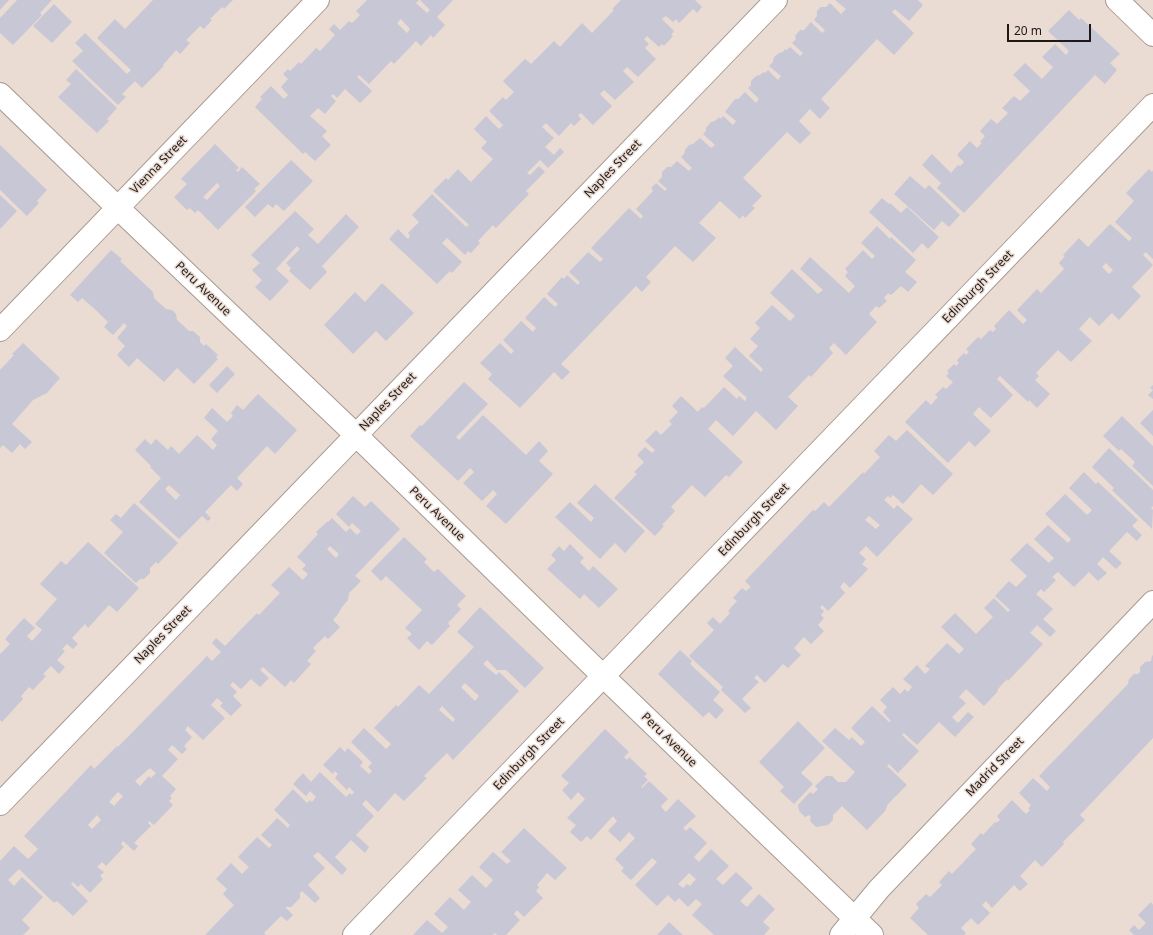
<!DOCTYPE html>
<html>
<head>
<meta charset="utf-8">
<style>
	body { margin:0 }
	#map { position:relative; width:1153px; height:935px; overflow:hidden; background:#eadbd3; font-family:"Noto Sans",sans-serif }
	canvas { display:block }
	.scale { position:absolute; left:1007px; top:24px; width:84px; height:18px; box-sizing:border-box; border:2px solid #1e1916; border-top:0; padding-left:5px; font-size:12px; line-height:14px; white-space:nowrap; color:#1e1916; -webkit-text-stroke:3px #eadbd3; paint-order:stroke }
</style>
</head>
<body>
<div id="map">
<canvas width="1153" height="935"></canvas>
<div class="scale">20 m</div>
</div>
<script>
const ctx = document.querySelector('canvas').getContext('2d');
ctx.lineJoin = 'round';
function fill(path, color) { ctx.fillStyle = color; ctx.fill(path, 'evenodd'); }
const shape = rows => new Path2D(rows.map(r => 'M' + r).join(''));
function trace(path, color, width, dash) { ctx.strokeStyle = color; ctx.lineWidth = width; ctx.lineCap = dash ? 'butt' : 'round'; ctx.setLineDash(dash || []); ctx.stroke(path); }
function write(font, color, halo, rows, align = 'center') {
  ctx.font = font + ' "Noto Sans",sans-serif'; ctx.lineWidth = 3; ctx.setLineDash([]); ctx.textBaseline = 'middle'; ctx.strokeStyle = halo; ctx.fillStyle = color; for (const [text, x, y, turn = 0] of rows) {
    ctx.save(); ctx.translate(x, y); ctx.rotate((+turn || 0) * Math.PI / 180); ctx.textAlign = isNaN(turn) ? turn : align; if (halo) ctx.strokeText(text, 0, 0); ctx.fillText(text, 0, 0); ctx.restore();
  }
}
fill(shape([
	[0,0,9,0,0,10],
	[17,0,52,0,40,13,42,15,13,45,0,33,0,18],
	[153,0,233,0,224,9,222,7,210,19,212,20,204,29,200,26,186,40,190,43,180,54,176,50,163,65,164,66,142,88,135,81,122,94,126,97,118,105,72,61,83,51,75,43,85,33,127,74,131,70,97,38,115,19,125,29],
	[367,0,419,0,416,3,427,13,430,10,420,0,453,0,437,17,445,25,433,38,431,35,421,46,416,41,394,64,391,61,369,84,359,75,357,77,372,91,360,103,345,89,337,98,333,94,331,96,336,101,325,114,318,108,310,116,327,131,322,136,331,145,315,161,305,152,303,154,255,107,262,99,260,97,271,86,284,99,288,95,281,87,288,79,283,74,288,69,290,71,299,62,301,64,316,48,320,51,335,35,329,29,334,24,340,30,349,21,352,23,360,15,356,11],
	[401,19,410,29,407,33,397,23],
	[621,0,695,0,702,7,697,13,693,9,679,23,676,19,673,22,666,16,662,19,674,31,671,35,673,36,664,46,662,44,659,47,647,36,644,39,649,44,645,48,656,59,638,77,627,67,623,71,634,82,615,100,604,90,600,94,612,106,593,125,581,113,578,115,581,119,574,126,571,123,559,136,546,123,542,127,554,138,545,147,554,155,560,148,564,152,548,168,540,160,527,173,530,175,539,166,545,172,526,191,529,194,496,228,493,225,478,241,480,243,471,253,468,251,465,255,447,238,442,243,462,262,452,273,450,271,437,284,389,239,398,229,408,239,410,236,408,233,419,222,412,215,432,194,466,227,469,225,433,191,446,178,448,180,458,169,471,182,493,159,481,148,487,142,474,129,486,116,499,129,503,125,489,111,503,97,506,100,514,92,503,81,525,59,531,64,554,41,560,47,582,23,592,33,614,10,612,9],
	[835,0,918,0,923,5,909,21,895,9,892,12,914,33,894,55,877,39,821,99,830,108,820,119,810,109,799,121,811,133,800,144,787,132,743,178,762,196,752,206,755,208,745,218,743,215,740,219,720,201,699,223,716,238,693,262,675,246,646,277,651,282,642,292,636,286,561,364,570,372,562,380,554,372,520,408,488,379,492,374,480,363,500,343,511,354,514,351,503,340,521,321,533,332,536,328,525,318,544,297,555,307,558,304,547,294,562,277,564,279,567,275,578,285,580,282,569,272,588,252,600,262,603,259,591,248,629,208,641,219,643,216,636,209,653,191,651,188,656,183,665,191,667,189,658,181,662,177,662,172,667,167,671,167,677,161,689,171,692,168,681,157,684,154,685,150,689,145,693,144,700,138,711,148,715,145,703,134,706,131,706,128,711,122,715,121,719,117,720,119,723,116,733,125,736,121,725,112,735,99,738,99,745,92,756,103,759,99,748,88,751,85,751,81,756,76,760,75,764,72,765,73,768,70,778,80,781,76,769,66,773,62,774,57,779,53,783,52,785,49,787,50,790,47,800,56,803,53,792,43,796,39,795,36,800,30,804,30,811,22,822,33,825,30,814,20,817,16,817,11,821,7,826,7,830,3,841,14,846,9],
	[54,4,72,22,52,43,33,26],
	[1069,10,1079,20,1081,18,1120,54,1110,63,1117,70,1105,84,1095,75,964,213,937,188,941,183,922,165,932,154,951,173,958,165,960,166,964,162,957,155,970,141,977,148,982,143,980,142,985,136,980,131,991,119,997,124,1008,113,1002,108,1014,96,1020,101,1030,91,1013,75,1025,63,1042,79,1053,67,1042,57,1055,44,1066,55,1069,51,1048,31],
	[76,69,117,108,107,119,109,121,97,133,58,97,71,84,66,80],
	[215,144,239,168,236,170,238,172,242,167,260,184,254,189,256,191,218,230,198,210,195,213,190,208,187,210,174,197,187,184,181,179],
	[217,183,220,186,207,200,203,197],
	[0,145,47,190,37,201,39,203,27,216,0,190],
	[291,160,313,181,284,211,276,204,273,208,268,204,255,217,245,207],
	[1149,169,1152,172,1153,170,1153,259,1146,252,1143,255,1153,265,1132,287,1141,296,1119,320,1112,313,1099,326,1090,317,1079,329,1092,341,1071,362,1058,350,1055,353,1036,373,1039,376,1035,380,1050,394,1037,408,1029,400,1028,402,1000,376,997,379,1013,395,991,418,979,407,973,414,991,431,975,447,969,441,948,463,905,422,926,400,931,405,938,397,935,395,943,387,946,389,953,382,946,376,949,373,947,371,954,364,956,366,959,363,957,360,964,353,966,355,969,352,966,349,978,337,981,339,990,330,993,332,996,329,994,326,1009,310,1023,324,1027,320,1017,310,1037,289,1041,293,1064,269,1059,263,1065,256,1063,255,1079,238,1088,247,1110,224,1129,241,1132,238,1115,222,1134,201,1126,193],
	[1106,263,1113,270,1109,274,1102,267],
	[910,176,925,189,929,185,960,215,949,227,942,221,934,230,894,194],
	[0,195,17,211,0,229],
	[882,198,889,204,890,203,901,213,907,207,939,237,928,249,922,243,913,253,869,212],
	[295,211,314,229,308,235,318,244,346,214,359,227,322,266,327,272,310,290,289,271,291,268,286,263,300,249,297,246,276,269,289,281,270,301,255,287,262,280,252,270,260,263,251,255],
	[877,226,890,239,891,237,916,260,905,272,917,282,908,292,901,286,891,295,888,293,884,298,887,301,879,308,876,306,869,314,877,322,846,355,834,343,829,348,833,353,811,377,809,375,788,397,798,406,776,430,756,411,733,436,716,420,708,429,743,462,729,477,726,475,705,497,692,485,671,507,675,511,662,525,664,526,655,536,614,498,637,474,634,472,644,462,637,455,645,447,652,453,655,450,645,441,656,430,661,435,672,424,669,421,678,412,672,406,681,396,698,412,702,407,704,408,724,387,737,399,739,396,745,401,747,398,723,376,733,366,725,358,735,347,761,372,763,369,749,356,758,346,750,339,760,328,755,323,772,305,790,321,795,316,770,293,792,269,818,294,823,290,800,269,810,257,849,293,855,286,845,276,848,272,845,269,863,250,872,259,875,256,861,243],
	[111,250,122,259,120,261,153,292,154,298,166,309,172,310,176,314,177,320,189,331,193,331,200,337,200,342,204,346,206,344,218,355,216,357,218,359,194,384,177,368,164,382,137,358,129,367,117,355,125,346,117,338,127,326,124,323,113,335,104,327,108,322,98,312,82,298,78,302,70,295],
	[382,283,414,313,386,341,376,331,353,354,324,325,355,292,365,302],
	[23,343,60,378,47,393,33,400,12,424,32,442,25,449,20,444,12,453,3,445,0,448,0,370,14,355,12,354],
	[227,366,235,374,217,393,209,385],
	[464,382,488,404,456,437,459,440,483,415,526,455,539,441,548,451,539,461,553,474,506,524,486,506,497,494,493,490,482,501,463,483,474,472,470,468,458,481,410,436,420,425,422,426],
	[1153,385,1153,399,1148,395,1153,390,1150,388],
	[258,394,297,430,275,454,267,446,237,478,243,484,237,491,231,485,205,512,211,518,208,521,202,516,179,539,139,502,161,478,150,467,151,466,135,450,145,439,151,445,156,439,168,450,171,446,179,454,197,435,213,450,217,445,211,439,218,431,204,418,212,408,227,422,233,416,231,413,237,405,243,410],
	[169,485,180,495,176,500,165,489],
	[1153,410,1153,436,1140,423],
	[1122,416,1153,446,1153,486,1132,466,1135,462,1121,449,1119,451,1103,436],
	[907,430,953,474,933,495,921,484,903,504,893,495,890,498,888,496,884,500,894,509,897,505,913,519,877,557,866,546,859,553,866,559,862,564,868,569,850,588,844,582,840,587,845,593,828,611,822,605,820,608,824,611,821,615,824,618,818,625,824,631,811,644,804,637,794,648,801,655,788,668,783,664,765,683,757,675,754,678,759,682,742,699,751,708,745,713,721,690,723,687,689,656,714,630,707,623,713,617,720,624,730,613,728,611,737,601,733,598,742,588,746,591,751,587,745,581,789,535,813,510,815,511,824,502,829,507,863,472,864,474,880,457,874,451,889,435,896,441],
	[869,516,880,525,876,529,865,520],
	[1109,448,1153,490,1153,506,1151,508,1153,510,1152,529,1112,490,1114,488,1092,467],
	[1084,472,1096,484,1098,482,1138,520,1132,526,1142,535,1137,541,1127,532,1109,551,1122,563,1116,569,1103,557,1097,564,1107,573,1098,581,1089,572,1074,587,1058,572,1052,577,1056,580,1044,592,1041,589,1036,594,1053,609,1043,619,1056,631,1050,637,1037,625,1030,633,1043,644,1008,681,1007,679,997,690,998,691,984,706,966,689,959,697,966,703,952,717,958,723,968,712,974,717,955,737,939,722,917,745,904,733,902,735,919,751,898,773,889,764,887,766,907,785,888,804,885,811,867,830,842,806,833,815,833,820,828,825,816,827,810,821,811,817,809,815,805,817,799,811,798,805,810,792,813,794,818,789,815,786,826,776,832,776,838,782,846,782,855,772,822,741,835,728,849,740,852,737,861,746,865,742,851,728,872,706,889,722,891,721,883,712,887,707,880,700,893,687,900,694,905,689,908,692,912,687,903,679,917,665,925,674,930,669,925,666,947,643,959,654,964,649,941,627,955,613,976,634,993,617,984,608,994,598,1008,612,1010,610,995,596,1009,581,1016,587,1027,576,1010,560,1027,543,1049,563,1054,558,1034,539,1048,525,1068,543,1071,539,1045,514,1065,494,1087,515,1092,510,1069,488],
	[595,484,645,531,625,553,615,543,600,559,555,517,570,502,591,522,594,518,577,503],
	[353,496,365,507,371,501,400,529,355,576,361,581,349,593,348,600,342,607,338,614,333,620,340,627,328,639,325,636,313,648,316,651,307,661,311,664,294,683,291,680,285,687,263,667,260,670,269,678,260,687,251,679,241,689,233,682,230,685,237,692,233,696,242,705,231,716,220,706,223,703,217,698,211,705,225,718,203,740,188,726,185,730,192,737,184,746,187,749,182,754,172,745,168,750,178,759,162,776,176,789,170,796,172,798,169,801,173,805,154,825,149,821,148,823,151,826,134,843,138,846,134,851,123,841,121,844,124,847,106,866,102,862,97,867,104,872,100,876,103,879,90,893,81,884,78,887,73,882,71,884,88,901,73,916,57,901,54,903,19,869,8,880,14,886,22,877,43,897,22,920,30,928,23,935,0,935,0,861,14,846,28,859,38,849,24,836,91,765,94,769,117,746,118,747,207,656,212,661,221,652,212,643,216,638,225,646,257,613,259,615,280,593,271,585,289,567,303,580,308,574,302,569,306,565,297,557,318,534,316,532,328,521,328,522,332,518,346,532,350,528,357,535,361,531,352,523,349,527,336,514],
	[330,546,339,554,336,558,327,549],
	[150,768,156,773,151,778,149,776,140,786,135,781],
	[118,792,123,796,114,806,109,802],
	[97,815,101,820,92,829,88,825],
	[134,503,178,543,158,564,156,562,150,568,150,573,144,579,140,579,136,583,104,553,123,532,110,520,116,514,121,518],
	[404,537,427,559,424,562,434,572,438,569,466,596,457,605,461,609,448,623,450,626,432,645,427,641,419,650,407,638,412,634,405,628,422,610,386,576,381,581,371,571],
	[88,542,139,588,117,612,109,605,88,628,85,624,72,638,78,644,73,649,67,644,62,649,65,651,57,660,65,667,59,674,51,666,43,674,46,676,33,690,29,687,21,696,23,699,2,722,0,720,0,654,10,644,5,639,24,618,35,628,27,636,32,641,42,630,35,624,57,599,40,584,61,561,66,565],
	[570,544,584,558,580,562,589,571,593,566,618,589,599,608,584,594,580,599,547,569,556,560,551,555,559,546,564,551],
	[480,607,544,668,525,688,506,670,497,670,487,660,483,664,496,675,499,672,519,691,453,760,447,753,424,776,427,778,404,801,395,793,378,812,366,800,362,804,374,816,356,835,369,847,365,853,351,840,335,857,347,869,342,875,318,852,313,856,325,868,308,885,320,898,315,903,302,891,300,893,300,898,291,907,285,907,293,915,287,921,281,916,264,933,266,935,205,935,234,905,223,894,227,889,216,879,231,863,242,874,249,867,238,857,257,837,269,848,272,845,261,835,277,818,288,828,290,825,274,810,293,789,307,803,310,800,312,802,316,797,310,791,306,796,293,784,303,773,311,782,320,772,346,797,350,793,352,795,354,792,349,787,347,790,335,778,338,774,335,771,333,774,323,765,340,747,345,752,348,748,363,762,360,766,369,774,372,771,368,767,372,763,351,742,364,728,386,749,391,744,374,728,396,705,398,707,419,685,429,694,474,647,457,632],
	[465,683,479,696,475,701,461,687],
	[442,706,455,719,453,722,439,710],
	[680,650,692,661,690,664,720,692,713,700,724,710,716,719,709,712,703,717,658,674],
	[1152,655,1153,656,1153,738,1080,815,1085,820,1063,842,1064,844,1042,867,1035,860,1020,876,1028,884,1020,891,1014,885,992,908,986,901,982,905,990,913,978,925,971,918,961,928,966,933,964,935,928,935,910,918,919,908,916,904,926,894,930,897,942,885,939,882,949,871,952,874,976,849,971,844,981,833,983,835,995,822,996,823,1000,820,997,816,1012,800,1026,814,1030,810,1028,809,1031,805,1019,793,1033,778,1047,791,1050,787,1039,776,1128,684,1129,679,1134,674,1138,674,1140,672,1140,667,1145,662,1151,661],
	[798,721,825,748,801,773,813,784,794,804,780,791,784,787,759,762],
	[605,729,629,752,624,757,627,760,629,757,647,774,644,776,648,780,641,787,642,788,649,781,668,799,661,806,662,808,666,812,678,799,696,816,683,828,686,831,690,827,707,843,694,857,699,862,711,849,729,866,716,879,723,885,736,872,753,888,740,901,747,907,759,894,775,909,763,922,770,928,764,935,714,935,692,915,702,904,696,899,688,907,679,898,675,902,668,895,657,906,635,885,657,862,652,858,631,880,621,871,624,868,615,859,635,838,629,832,620,842,608,831,617,821,613,816,591,840,587,836,581,842,570,832,576,825,567,818,585,799,578,792,571,800,562,790,569,783,561,776],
	[689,873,696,879,690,886,687,884,683,888,678,884],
	[524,828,567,868,555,880,547,873,537,885,539,887,536,891,543,898,524,917,517,910,514,914,520,920,506,935,497,935,495,933,492,935,413,935,427,920,442,933,448,927,434,914,450,897,464,910,471,902,458,890,472,875,486,888,493,880,479,867,493,852,507,864,511,861,501,852],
	[1151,902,1153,905,1153,935,1134,935,1129,930,1134,925,1139,930,1146,923,1138,915],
	[669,922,683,935,657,935]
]), '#c7c7d6');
const minor = shape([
	[1117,0,1153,35],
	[0,94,118,208,356,435,603,676,872,935],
	[0,330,318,0],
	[0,804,776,0],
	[354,935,1153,105],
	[841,935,879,889,1153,602]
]);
trace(minor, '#a89a92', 24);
trace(minor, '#fff', 22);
write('12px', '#1e1916', '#eadbd3', [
	["Vienna Street",159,165,-46],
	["Naples Street",613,169,-46],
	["Edinburgh Street",978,287,-46],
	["Peru Avenue",203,289,44],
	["Naples Street",388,402,-46],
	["Peru Avenue",437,514,44],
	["Edinburgh Street",754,520,-46],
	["Naples Street",163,635,-46],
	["Peru Avenue",669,740,44],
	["Edinburgh Street",529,754,-46],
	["Madrid Street",995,767,-46]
]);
</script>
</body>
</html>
